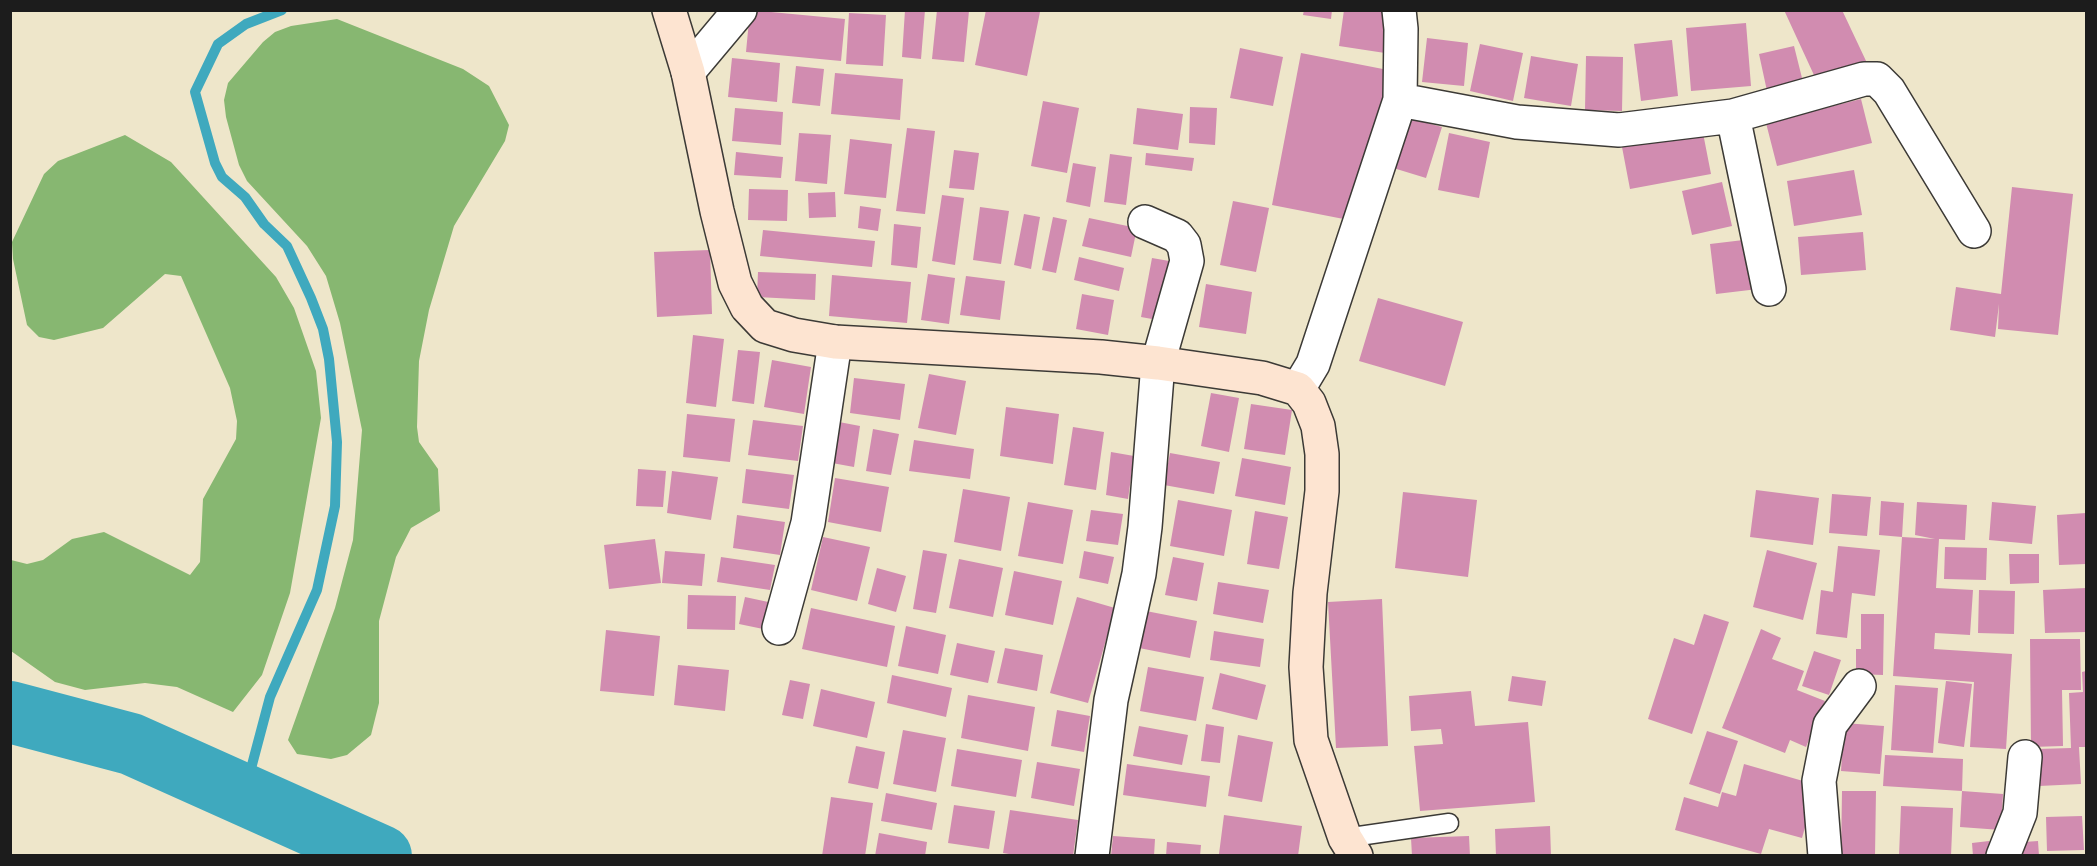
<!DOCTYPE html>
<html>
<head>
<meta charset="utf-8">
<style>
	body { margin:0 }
	#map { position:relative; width:2097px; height:866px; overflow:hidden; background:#eee6ca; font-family:Mali,sans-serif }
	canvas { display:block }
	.frame { position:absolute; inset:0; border:12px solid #1c1c1c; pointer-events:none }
</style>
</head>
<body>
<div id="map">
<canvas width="2097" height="866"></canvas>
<div class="frame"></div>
</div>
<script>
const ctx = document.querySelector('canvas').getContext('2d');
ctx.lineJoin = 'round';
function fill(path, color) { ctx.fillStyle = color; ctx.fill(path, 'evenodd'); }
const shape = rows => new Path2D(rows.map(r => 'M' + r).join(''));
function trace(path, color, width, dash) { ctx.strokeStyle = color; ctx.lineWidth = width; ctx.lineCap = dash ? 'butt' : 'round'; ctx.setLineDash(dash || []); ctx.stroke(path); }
fill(shape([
	[337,19,463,69,489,86,509,125,505,141,454,226,429,310,419,361,417,427,419,442,438,469,440,511,411,528,396,557,379,621,379,703,371,735,347,755,331,759,297,754,288,740,335,608,353,540,362,430,340,323,326,276,307,246,247,181,239,165,226,117,224,100,228,83,263,42,275,32,291,26],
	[125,135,171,162,276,277,294,308,316,371,321,418,290,593,262,675,233,712,177,687,145,683,85,690,55,682,11,651,11,560,27,564,43,560,72,539,104,532,190,575,200,562,203,499,236,439,237,421,230,388,181,276,165,274,103,328,54,340,39,337,27,325,13,259,12,242,44,174,58,161]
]), '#87b771');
trace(shape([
	[244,795,270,697,317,590,335,506,337,442,329,359,323,329,311,298,287,246,264,224,245,197,222,177,215,163,195,92,218,44,246,24,282,10]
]), '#3fa9be', 10);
trace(shape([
	[10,712,131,744,381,856]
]), '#3fa9be', 62);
fill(shape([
	[750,10,845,19,841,61,746,52],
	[905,10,925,10,921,59,902,57],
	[937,10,969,11,964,62,932,59],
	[986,10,1040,12,1027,76,975,65],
	[1304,10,1332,10,1331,19,1303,15],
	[1344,10,1392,10,1385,53,1339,46],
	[1784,10,1842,10,1867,63,1819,86],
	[849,13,886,15,883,66,846,64],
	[1746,23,1751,86,1691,91,1686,28],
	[1427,38,1468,43,1464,86,1422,82],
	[1672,40,1678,96,1641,101,1634,44],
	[1480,44,1523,53,1513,101,1470,91],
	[1794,46,1803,82,1767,91,1759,54],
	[1240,48,1283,57,1273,106,1230,98],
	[1301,53,1388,70,1359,222,1272,205],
	[1531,56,1578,64,1571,106,1524,98],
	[1586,56,1623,57,1622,111,1585,110],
	[732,58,780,63,777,102,728,97],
	[796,66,824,69,820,106,792,103],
	[835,73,903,79,900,120,831,114],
	[1861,99,1872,143,1777,166,1766,123],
	[1043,101,1079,108,1067,173,1031,166],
	[1190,107,1217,108,1215,145,1189,143],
	[735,108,783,112,781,145,732,141],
	[1137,108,1183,114,1178,150,1133,144],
	[1405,117,1442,127,1426,178,1390,167],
	[907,128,935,131,925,214,896,211],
	[799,133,831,135,827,184,795,181],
	[1449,133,1490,142,1479,198,1438,190],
	[1703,133,1711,174,1630,189,1622,147],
	[850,139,892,144,886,198,844,194],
	[954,150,979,153,974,190,949,188],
	[736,152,783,157,781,178,734,175],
	[1146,153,1194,158,1192,171,1145,165],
	[1110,154,1132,157,1126,205,1104,202],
	[1073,163,1096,167,1090,207,1066,202],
	[1854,170,1862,215,1794,226,1787,181],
	[1722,182,1732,226,1692,235,1682,191],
	[2012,187,2073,194,2058,335,1998,329,1999,304,1995,337,1950,330,1956,287,2001,294],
	[749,189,788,190,787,221,748,220],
	[835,192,836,217,809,218,808,193],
	[942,195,964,198,955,265,932,261],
	[1233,201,1269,208,1256,272,1220,265],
	[860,206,881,209,878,231,858,228],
	[980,207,1009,211,1001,264,973,260],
	[1024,214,1040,217,1031,269,1014,265],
	[1053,217,1067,220,1056,273,1042,270],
	[1089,218,1137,228,1131,257,1082,246],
	[894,224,921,227,917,268,891,265],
	[763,230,875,241,872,267,760,256],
	[1863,232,1866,270,1801,275,1798,237],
	[1752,239,1758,289,1716,294,1710,244],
	[710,250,712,314,657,317,654,252],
	[1079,257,1124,268,1119,291,1074,280],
	[1152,258,1175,262,1163,321,1141,317],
	[758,272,816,274,815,300,757,297],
	[928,274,955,278,949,324,921,320],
	[832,275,911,282,907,323,829,316],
	[966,276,1005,281,1000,320,960,315],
	[1206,284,1252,292,1246,334,1199,327],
	[1082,294,1114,300,1108,335,1076,329],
	[1378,298,1463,322,1445,386,1359,361],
	[693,335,724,339,716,407,686,403],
	[738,350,760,352,754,404,732,401],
	[772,360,811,367,804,414,764,407],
	[929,374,966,381,956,435,918,428],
	[854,378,905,384,900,420,850,413],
	[1211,393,1239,398,1229,452,1201,446],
	[1251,404,1292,410,1285,455,1244,449],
	[1006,407,1059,414,1053,464,1000,456],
	[687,414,735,419,730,462,683,457],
	[753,420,803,426,798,461,748,455],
	[839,422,860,426,854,467,832,463],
	[1073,427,1104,432,1096,490,1064,485],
	[873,429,899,434,891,475,866,471],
	[914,440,974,449,970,479,909,471],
	[1111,452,1134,456,1128,499,1106,495],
	[1170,453,1220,462,1214,494,1164,485],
	[1242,458,1291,467,1285,505,1235,496],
	[638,469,666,471,663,507,636,506],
	[746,469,794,475,789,509,742,503],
	[672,471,718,477,711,520,667,513],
	[835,478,889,487,881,532,828,522],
	[963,489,1010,497,1001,551,954,542],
	[1756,490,1819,498,1813,545,1750,537],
	[1403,492,1477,500,1468,577,1395,568],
	[1832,494,1871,497,1867,536,1829,533],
	[1178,500,1232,510,1224,556,1170,546],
	[1881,501,1904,503,1902,537,1879,535],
	[1028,502,1073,510,1063,564,1018,556],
	[1917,502,1967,505,1965,540,1939,539,1936,588,1973,590,1970,635,1935,633,1934,649,2012,654,2006,749,1970,747,1974,682,1893,676,1902,537,1935,539,1915,535],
	[1992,502,2036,506,2032,544,1989,540],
	[1091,510,1123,514,1118,545,1086,541],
	[1255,511,1288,517,1279,569,1247,564],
	[2086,513,2086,564,2059,565,2057,515],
	[737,515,785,522,780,555,733,548],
	[823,537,870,547,857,601,811,590],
	[655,539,661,583,609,589,604,545],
	[1838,546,1880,550,1875,596,1852,593,1847,638,1816,634,1821,590,1833,592],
	[1945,547,1987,548,1986,580,1944,579],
	[923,550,947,554,936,613,913,609],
	[1767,550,1817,563,1803,620,1753,607],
	[665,551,705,554,702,586,662,583],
	[1084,551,1114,557,1108,584,1079,578],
	[2009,554,2039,554,2039,583,2010,584],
	[721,557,775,565,770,590,717,582],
	[1173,557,1204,563,1197,601,1165,595],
	[959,559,1003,568,993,617,949,608],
	[877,568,906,576,896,612,868,604],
	[1014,571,1062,581,1053,625,1005,615],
	[1218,582,1269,590,1263,623,1213,614],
	[2086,588,2086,632,2045,633,2043,590],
	[1979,590,2015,591,2014,634,1978,633],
	[688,595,736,596,735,630,687,629],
	[745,597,773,603,768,630,739,624],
	[1077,597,1115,608,1088,703,1050,693],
	[1382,599,1388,746,1336,748,1328,602],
	[811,608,895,626,887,667,802,649],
	[1146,611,1197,621,1190,658,1139,648],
	[1704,614,1729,622,1692,734,1648,719,1674,638,1694,645],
	[1861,614,1884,614,1883,675,1856,674,1856,649,1861,649],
	[906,626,946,635,938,674,898,666],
	[1761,629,1781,638,1772,659,1804,671,1797,690,1825,701,1806,747,1790,740,1785,753,1722,728],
	[606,630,660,636,654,696,600,691],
	[1214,631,1264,639,1260,667,1210,660],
	[2030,639,2080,639,2081,690,2062,690,2063,746,2031,747],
	[957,643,995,651,988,683,950,675],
	[1005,648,1043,655,1037,691,997,683],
	[1814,651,1841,660,1829,695,1802,686],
	[678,665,729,670,725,711,674,705],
	[1148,667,1204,677,1196,721,1140,711],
	[2086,671,2086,747,2079,747,2081,784,2039,786,2037,749,2071,748,2069,693,2083,692,2082,672],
	[1220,673,1266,685,1257,720,1212,709],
	[892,675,952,688,946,717,887,703],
	[1512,676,1546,681,1542,706,1508,701],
	[790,680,810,684,803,719,782,715],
	[1946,681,1972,684,1964,747,1938,743],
	[1895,685,1938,688,1933,753,1891,750],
	[821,689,875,702,867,738,813,726],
	[1471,691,1475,726,1528,722,1535,802,1420,811,1414,746,1443,744,1441,729,1411,731,1409,696],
	[968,695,1035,707,1028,751,961,738],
	[1057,710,1090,716,1084,752,1051,746],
	[1844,723,1884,726,1880,774,1841,771],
	[1206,724,1224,727,1220,763,1201,761],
	[1139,726,1188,735,1182,765,1133,756],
	[903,730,946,738,936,792,893,784],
	[1707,731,1738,741,1720,794,1689,784],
	[1238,735,1273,742,1262,802,1228,796],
	[856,746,885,752,878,789,848,783],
	[957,749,1022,760,1016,797,951,786],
	[1885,755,1963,759,1962,791,2003,794,2001,830,1960,827,1962,791,1883,786],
	[1037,762,1080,769,1074,806,1031,798],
	[1127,764,1210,776,1206,807,1123,795],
	[1744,764,1817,785,1802,838,1769,829,1761,854,1675,830,1684,797,1718,807,1722,792,1736,796],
	[1842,791,1876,791,1875,856,1841,856],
	[886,793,937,803,932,830,881,821],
	[831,797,873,803,865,856,822,856],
	[954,805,995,811,989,849,948,843],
	[1901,806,1953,808,1951,856,1899,856],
	[1010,810,1078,820,1073,856,1021,856,1003,853],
	[1224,815,1302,826,1298,856,1219,854],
	[2082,816,2084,850,2047,851,2046,817],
	[1550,826,1551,856,1496,856,1495,829],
	[879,833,927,842,925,856,875,856],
	[1113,836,1155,839,1154,856,1111,856],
	[1469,836,1470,856,1412,856,1411,838],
	[1989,841,1991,856,1973,856,1972,843],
	[2038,841,2039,856,2011,856,2010,843],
	[1167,842,1201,845,1200,856,1166,856]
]), '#d18cb0');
const lane = shape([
	[1345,838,1449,823]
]);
const street = shape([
	[688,72,740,10],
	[1400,100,1517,122,1619,130,1733,116,1864,79,1877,79,1889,91,1974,231],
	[1733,116,1769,289],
	[1298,389,1313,364,1400,100,1401,29,1399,10],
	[779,628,808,523,835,342],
	[1092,856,1111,700,1139,574,1145,527,1158,363,1187,261,1184,245,1177,236,1145,222],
	[1825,856,1819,781,1830,725,1859,686],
	[2003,856,2020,813,2025,757]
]);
const secondary = shape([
	[669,10,688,72,717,211,735,283,747,307,765,326,794,335,835,342,1101,357,1158,363,1262,378,1298,389,1309,403,1318,426,1322,454,1322,491,1310,593,1306,667,1311,740,1345,838,1356,856]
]);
trace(lane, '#3c3a36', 21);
trace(street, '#3c3a36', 36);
trace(secondary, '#3c3a36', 36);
trace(lane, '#fff', 18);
trace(street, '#fff', 33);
trace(secondary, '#fde4d1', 33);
</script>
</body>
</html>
